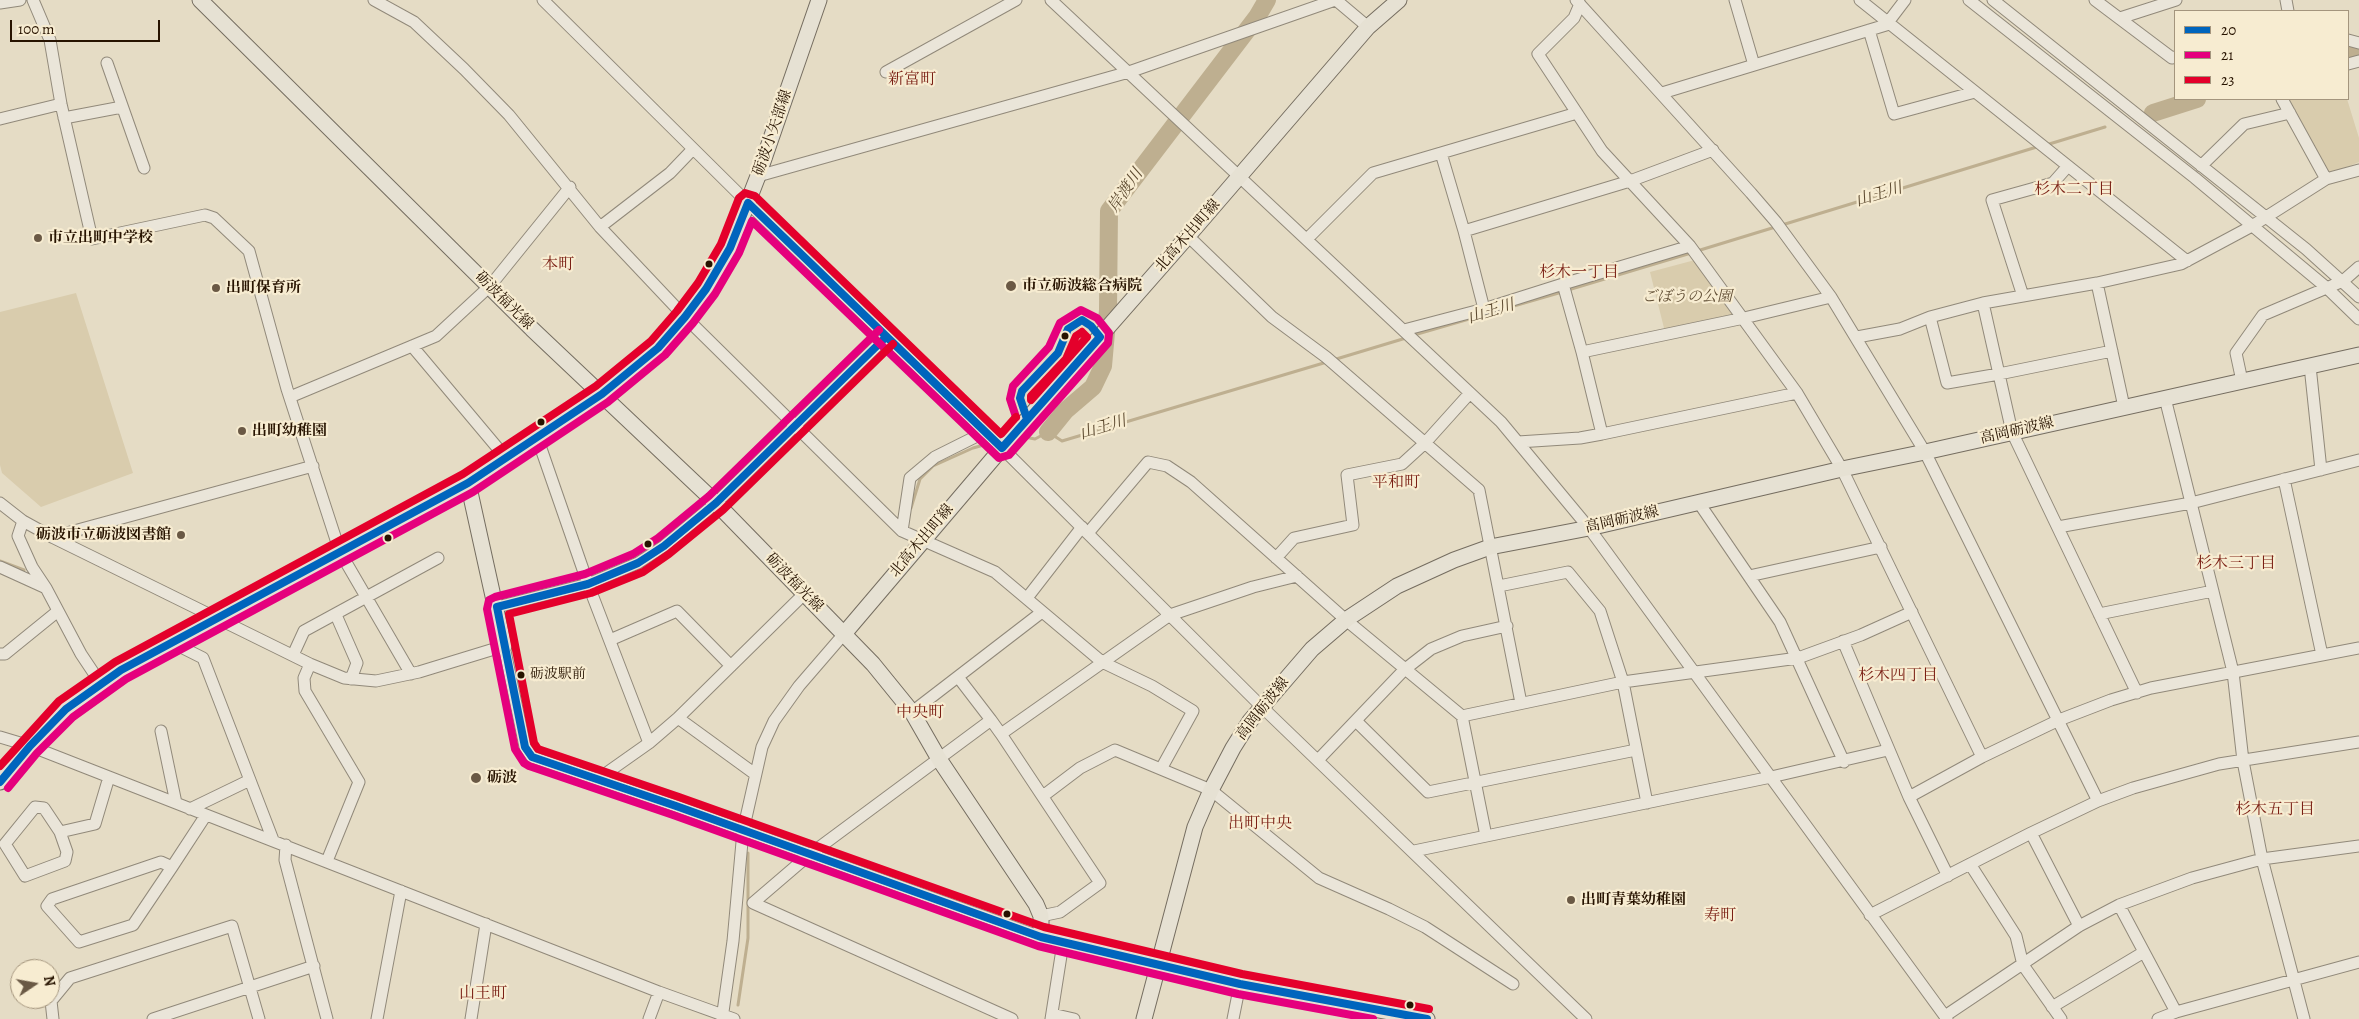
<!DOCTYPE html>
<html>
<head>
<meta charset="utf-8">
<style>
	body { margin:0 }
	#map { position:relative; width:2359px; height:1019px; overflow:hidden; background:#e5dcc5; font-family:Alegreya,serif }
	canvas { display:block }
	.legend { position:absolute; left:2174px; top:10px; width:175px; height:90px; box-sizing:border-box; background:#f7ecd1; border:1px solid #a4957d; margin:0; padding:6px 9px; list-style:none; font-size:15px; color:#271300 }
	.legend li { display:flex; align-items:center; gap:10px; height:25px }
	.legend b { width:25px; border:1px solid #a4957d }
	.north { position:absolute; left:10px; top:959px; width:50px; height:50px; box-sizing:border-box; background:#f7ecd1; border:1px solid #a4957d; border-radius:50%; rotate:78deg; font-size:14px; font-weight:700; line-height:20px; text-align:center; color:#271300 }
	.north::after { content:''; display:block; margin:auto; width:18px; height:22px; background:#6a5945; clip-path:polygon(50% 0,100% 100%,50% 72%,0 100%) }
	.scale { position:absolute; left:10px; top:20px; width:150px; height:22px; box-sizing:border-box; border:2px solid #271300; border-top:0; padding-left:6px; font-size:15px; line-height:18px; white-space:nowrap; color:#271300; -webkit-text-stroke:4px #f7ecd1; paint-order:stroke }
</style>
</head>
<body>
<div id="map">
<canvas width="2359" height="1019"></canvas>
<ul class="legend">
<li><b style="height:6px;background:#0065bd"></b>20</li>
<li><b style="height:6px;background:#e5007d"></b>21</li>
<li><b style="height:6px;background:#e4002b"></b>23</li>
</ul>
<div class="north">N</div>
<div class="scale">100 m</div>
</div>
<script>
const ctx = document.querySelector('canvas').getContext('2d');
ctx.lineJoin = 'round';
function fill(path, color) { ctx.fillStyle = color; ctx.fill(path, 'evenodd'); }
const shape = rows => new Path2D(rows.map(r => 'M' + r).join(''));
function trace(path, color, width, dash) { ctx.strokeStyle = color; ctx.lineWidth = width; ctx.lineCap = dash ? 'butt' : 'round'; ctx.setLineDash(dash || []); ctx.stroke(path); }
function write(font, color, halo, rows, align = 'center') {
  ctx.font = font + ' Alegreya,"Noto Serif JP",serif'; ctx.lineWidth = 4.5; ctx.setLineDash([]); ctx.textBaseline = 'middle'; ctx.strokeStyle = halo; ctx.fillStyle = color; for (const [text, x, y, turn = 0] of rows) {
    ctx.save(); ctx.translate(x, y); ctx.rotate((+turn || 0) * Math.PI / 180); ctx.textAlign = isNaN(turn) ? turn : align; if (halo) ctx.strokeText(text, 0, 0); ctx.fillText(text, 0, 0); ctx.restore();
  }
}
fill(shape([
	[2287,99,2347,99,2359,138,2359,162,2328,175],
	[1695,260,1739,316,1665,332,1650,272],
	[76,293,133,473,41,507,2,473,0,465,0,312]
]), '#d9ccad');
trace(shape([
	[2046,145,2105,127],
	[1697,251,2040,146],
	[1568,290,1691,253],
	[1414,335,1562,292],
	[1333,360,1406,338],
	[1019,436,1035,439,1048,432,1062,441,1327,362],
	[911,508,920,479,933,466,973,448,991,443],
	[0,561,24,570],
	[738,1005,748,938,748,853]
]), '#beaf90', 3);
trace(shape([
	[2348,52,2359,49],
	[2153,113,2197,99],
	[1048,432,1065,411,1093,387,1103,366,1108,310,1109,211,1257,17,1267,0]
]), '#beaf90', 18);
const minor = shape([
	[33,0,50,40,61,104,92,239,205,215,214,218,249,251,287,389,340,552,411,674],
	[374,0,414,22,464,69,509,115,600,227,685,317,902,531,995,572,1102,662,1152,686,1193,711,1161,769],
	[543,0,748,203,1002,448,1262,707,1586,1019],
	[1051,0,1501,422,1589,528,1947,1019],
	[1336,0,1368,27],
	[1576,0,1751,193,1776,222,1831,297,1925,452,2098,801],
	[1735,0,1754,65],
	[1860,0,2187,261],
	[1969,0,2195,178,2327,288,2359,319],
	[1993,0,2306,249,2359,297],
	[2095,0,2172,58,2175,57],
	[2286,0,2288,11],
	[0,3,20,0],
	[1580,4,1574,18,1538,54,1602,151,1690,246,1797,393,1842,469,1982,757],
	[2120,18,2176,0],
	[1869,30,1894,114,1975,92],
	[2348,40,2359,43],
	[107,63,144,168],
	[2348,64,2359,61],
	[886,72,1016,0],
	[1662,93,1886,25,1905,0],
	[2282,99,2326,179],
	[64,118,122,107],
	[0,119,61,104],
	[1441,153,1464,231,1484,309],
	[2201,166,2244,124,2290,113],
	[758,176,1129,72,1335,0],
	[600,227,670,173,693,149],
	[1464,231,1630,181,1713,150],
	[1188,236,1272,317,1326,357,1479,490,1521,703],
	[1307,239,1373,173,1577,113],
	[2097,283,2124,407],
	[1563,284,1582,352,1602,434],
	[2023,296,1992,200,2053,183,2068,166],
	[1983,303,2012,432,2137,693],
	[1930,317,1947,383,1999,374,2112,351],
	[1404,330,1484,309,1563,284,1690,246],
	[1857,337,1900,329,1930,317,1983,303,2097,283,2181,264,2252,226,2326,179,2359,170],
	[412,346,506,458],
	[1582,352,1744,318,1831,297],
	[2310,366,2321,470],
	[2242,381,2236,353,2263,315,2343,281,2359,267],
	[290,397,436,336,490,286,570,187],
	[2165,398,2233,672,2243,761,2262,859,2304,1019],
	[537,437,588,584,649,743],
	[1518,442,1580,438,1602,434,1797,393],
	[2284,479,2322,655],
	[0,503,23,521,52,537,310,664,344,678,376,681,419,672,504,646,525,747,532,757,676,806,1041,937],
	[1699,503,1780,622,1844,762],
	[23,521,18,536,32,567,46,588,81,654,101,684],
	[2058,527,2191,503,2359,460],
	[902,531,910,478,935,457,985,432],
	[1088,533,1148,462,1167,466,1191,482,1346,620,1462,716,1623,682,1798,658,1861,635,1912,612],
	[52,537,313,466],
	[1276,558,1294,538,1353,525,1347,475,1402,464,1425,443,1470,393],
	[0,567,44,587],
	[1749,576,1881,547],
	[1499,586,1568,572,1600,611,1623,682,1647,803],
	[1027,598,1082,527],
	[497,607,588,584,638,563,664,546,716,503,886,337],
	[2099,614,2213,591],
	[336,615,357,663,351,679],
	[610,640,677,611,731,666],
	[1843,641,1909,797,1948,876],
	[171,642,203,658,273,840],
	[0,654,5,654,58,611],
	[293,655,304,631,438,558],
	[310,664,304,678,305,691,359,782,327,861],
	[958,677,991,720],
	[912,712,1042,612],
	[1462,716,1486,836],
	[678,718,755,774],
	[1356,721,1428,792,1636,750],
	[161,731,176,803],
	[1001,734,1100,883,1060,912,1041,916],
	[0,737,30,746,659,992,734,1019],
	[1318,760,1404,670,1431,649,1462,636,1507,626],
	[598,779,649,743,678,718,805,593],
	[1043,796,1080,768,1115,750,1211,790,1319,878,1389,909,1425,927,1513,984],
	[1909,797,1982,757,2059,720,2111,700,2151,688,2359,648],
	[190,809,250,780],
	[60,832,67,852,65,861,25,876,5,844,35,807,44,808,60,832,95,824,109,777],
	[2031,833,2079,926],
	[286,845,285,860,327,1019],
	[1414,851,1771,777,1888,750],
	[1970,864,2016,936,2023,965,2061,1019],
	[172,867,161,862,52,899,47,906,79,942,133,925,172,867,206,815],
	[2119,905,2176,1012],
	[1870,915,2031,833,2098,801,2133,788,2219,764,2359,742],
	[2052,1007,2144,952],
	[1052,1014,1074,1019],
	[1945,1016,2079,926,2119,905,2192,878,2262,859,2359,846],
	[53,1019,51,1001,70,978,232,926,259,1019],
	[153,1019,314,966],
	[377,1019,401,891],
	[471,1019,486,924],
	[649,1019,659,992],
	[722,1019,733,941,743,831,762,747,774,721,799,686,843,635],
	[1012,1019,753,903,809,855,991,720,1001,734,1170,615,1253,587,1297,576],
	[1051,1019,1063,943],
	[1233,1019,1240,984],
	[2158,1019,2176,1012,2359,962]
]);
const major = shape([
	[200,0,532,329,716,503,873,664,912,712,939,759,1036,904,1041,916,1041,937,1240,984,1427,1019],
	[468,483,504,646],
	[843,635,1002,448,1188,236,1368,27,1399,0],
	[0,782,30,746,66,709,121,670,468,483,602,394,658,348,706,289,730,248,758,176,819,0],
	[1144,1019,1195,827,1211,790,1233,748,1250,721,1312,649,1347,619,1397,586,1454,560,1490,547,1589,528,1842,469,1925,452,2359,355]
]);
trace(minor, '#91897a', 13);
trace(major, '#756d60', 17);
trace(minor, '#eae5d9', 11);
trace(major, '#e6e1d3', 15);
trace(shape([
	[886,337,716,503,664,546,638,563,588,584,497,607,525,747,532,757,676,806,1041,937,1240,984,1427,1019],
	[0,782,30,746,66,709,121,670,468,483,602,394,658,348,685,317,706,289,730,248,748,203,1002,448,1100,337,1091,326,1082,320,1068,329,1058,353,1022,391,1020,398,1027,419]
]), '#0065bd', 8);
trace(shape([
	[879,330,709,496,658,538,633,554,585,574,495,597,489,600,487,609,515,749,524,763,529,766,673,815,1038,946,1238,994,1373,1019],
	[8,788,37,753,73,717,126,679,473,492,608,402,665,355,693,323,715,294,739,253,752,221,999,458,1009,455,1108,343,1109,333,1097,318,1081,310,1060,323,1049,347,1013,386,1010,399,1016,417]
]), '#e5007d', 8);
trace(shape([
	[1082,332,1087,337,1031,400,1031,396,1066,359,1076,336,1082,332],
	[893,344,723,510,669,554,643,572,591,593,509,614,534,743,538,749,679,797,1044,927,1242,974,1429,1009],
	[0,766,59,701,115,662,463,474,596,386,651,341,677,311,698,283,721,244,739,198,745,193,755,196,1001,434,1016,417]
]), '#e4002b', 8);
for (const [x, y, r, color] of [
	[38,238,5,"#6a5945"],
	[709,264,4.5,"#271300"],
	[1011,286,6,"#6a5945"],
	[216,288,5,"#6a5945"],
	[1065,336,4.5,"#271300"],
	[541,422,4.5,"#271300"],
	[242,431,5,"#6a5945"],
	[181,535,5,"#6a5945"],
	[388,538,4.5,"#271300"],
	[648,544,4.5,"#271300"],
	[521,675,4.5,"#271300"],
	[476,778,6,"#6a5945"],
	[1571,900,5,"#6a5945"],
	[1007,914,4.5,"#271300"],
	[1410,1005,4.5,"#271300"]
]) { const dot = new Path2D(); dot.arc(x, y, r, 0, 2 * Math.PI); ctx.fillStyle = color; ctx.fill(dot); trace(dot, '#f7ecd1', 2); }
write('14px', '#271300', '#f7ecd1', [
	["砺波駅前",530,675]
], 'left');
write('15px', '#271300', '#f7ecd1', [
	["砺波小矢部線",773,133,-71],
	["北高木出町線",1188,236,-49],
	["砺波福光線",504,301,45],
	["高岡砺波線",2017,431,-13],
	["高岡砺波線",1622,520,-13],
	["北高木出町線",922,541,-50],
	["砺波福光線",794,583,46],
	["高岡砺波線",1263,709,-52]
]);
write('bold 15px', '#271300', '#f7ecd1', [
	["市立出町中学校",48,238],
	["市立砺波総合病院",1022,286],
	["出町保育所",226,288],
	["出町幼稚園",252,431],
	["砺波市立砺波図書館",171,535,"right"],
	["砺波",487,778],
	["出町青葉幼稚園",1581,900]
], 'left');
write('italic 15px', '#624f36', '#f7ecd1', [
	["ごぼうの公園",1687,297]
]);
write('16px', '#7a1f14', '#f7ecd1', [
	["新富町",912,80],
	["杉木二丁目",2074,190],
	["本町",558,265],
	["杉木一丁目",1579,273],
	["平和町",1396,483],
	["杉木三丁目",2236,564],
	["杉木四丁目",1898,676],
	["中央町",920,713],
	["杉木五丁目",2275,810],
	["出町中央",1260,824],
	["寿町",1720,916],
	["山王町",483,994]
]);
write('italic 16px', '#5d4a30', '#f7ecd1', [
	["岸渡川",1126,191,-56],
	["山王川",1879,195,-17],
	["山王川",1491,312,-17],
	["山王川",1103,428,-17]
]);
</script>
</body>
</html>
